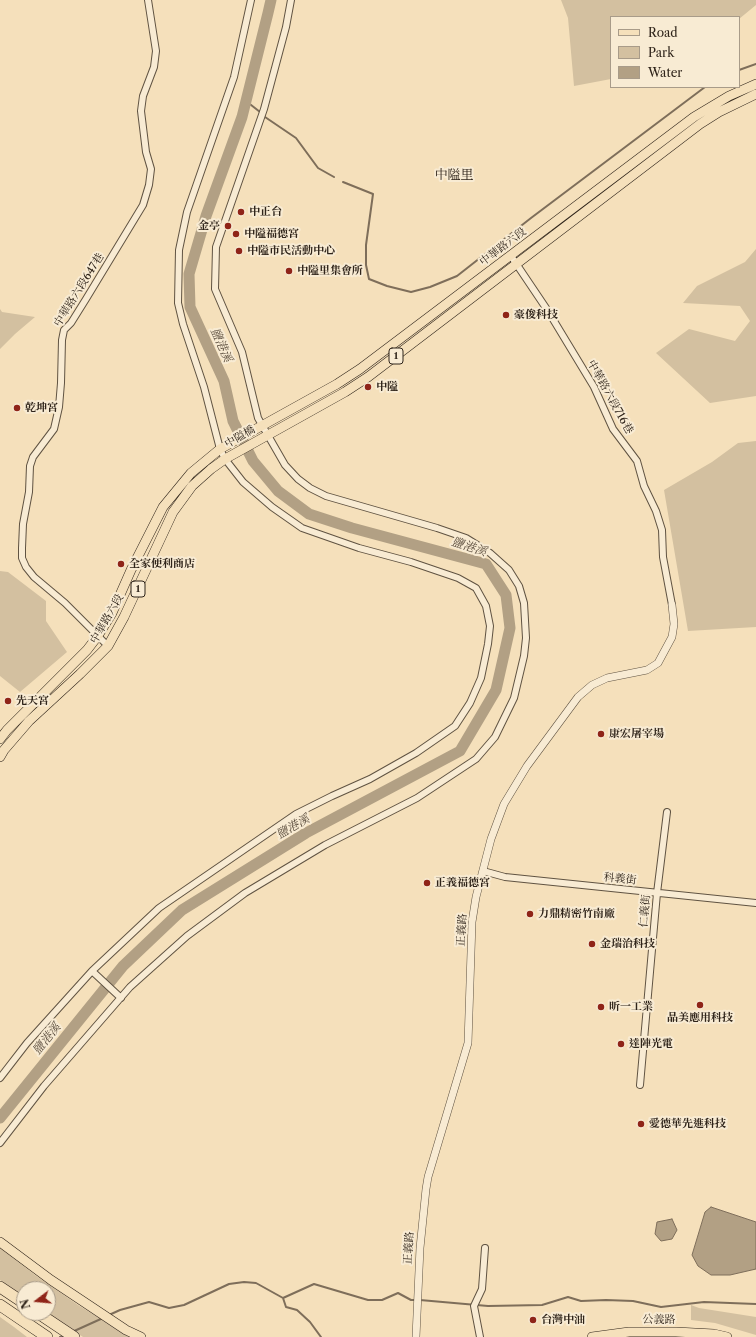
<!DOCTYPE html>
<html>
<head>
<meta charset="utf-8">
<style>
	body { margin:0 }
	#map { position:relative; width:756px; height:1337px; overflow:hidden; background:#f5e0bb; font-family:"Libre Caslon Text",serif }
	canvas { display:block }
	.legend { position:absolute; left:610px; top:16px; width:130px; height:72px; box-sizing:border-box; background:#f8ebd3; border:1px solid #a89b89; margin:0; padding:5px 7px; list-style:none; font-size:12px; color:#2f241a }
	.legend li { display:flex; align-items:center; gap:8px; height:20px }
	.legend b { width:20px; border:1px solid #a89b89 }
	.north { position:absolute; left:16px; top:1281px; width:40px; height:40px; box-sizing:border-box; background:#f8ebd3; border:1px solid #a89b89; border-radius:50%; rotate:254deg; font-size:11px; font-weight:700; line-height:16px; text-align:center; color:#2f241a }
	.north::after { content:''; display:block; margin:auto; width:14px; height:18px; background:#8f2418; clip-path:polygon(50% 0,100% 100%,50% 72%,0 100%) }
</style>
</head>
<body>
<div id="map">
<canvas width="756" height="1337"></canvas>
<ul class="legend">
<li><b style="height:5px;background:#f5e0bb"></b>Road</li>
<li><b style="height:11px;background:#d3c0a0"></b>Park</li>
<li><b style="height:11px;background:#b2a084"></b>Water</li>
</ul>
<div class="north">N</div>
</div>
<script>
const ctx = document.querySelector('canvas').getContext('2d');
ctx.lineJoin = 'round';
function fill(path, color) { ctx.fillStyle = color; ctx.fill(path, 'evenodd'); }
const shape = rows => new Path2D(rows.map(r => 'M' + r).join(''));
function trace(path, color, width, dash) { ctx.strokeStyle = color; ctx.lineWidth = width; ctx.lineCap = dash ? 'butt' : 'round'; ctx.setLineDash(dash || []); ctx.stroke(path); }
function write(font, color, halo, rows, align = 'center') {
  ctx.font = font + ' "Libre Caslon Text","Noto Serif TC",serif'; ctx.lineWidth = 4; ctx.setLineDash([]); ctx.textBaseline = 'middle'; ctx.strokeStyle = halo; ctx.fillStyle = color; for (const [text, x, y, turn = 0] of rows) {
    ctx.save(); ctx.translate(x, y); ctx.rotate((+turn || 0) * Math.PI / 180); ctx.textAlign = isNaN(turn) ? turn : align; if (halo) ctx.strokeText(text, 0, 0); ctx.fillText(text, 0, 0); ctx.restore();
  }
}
fill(shape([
	[561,0,756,0,756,5,739,19,739,17,611,17,611,79,574,86,568,18],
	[756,249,756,396,710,403,656,353,689,329,735,341,750,321,740,306,683,303,697,286,745,262],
	[0,309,2,312,35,317,15,334,0,349],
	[756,441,756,627,688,631,664,490,712,462,738,443],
	[0,571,8,572,46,601,46,621,67,652,20,692,0,676],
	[0,1248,35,1275,78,1305,130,1337,83,1337,47,1313,48,1313,48,1289,24,1289,24,1298,0,1280],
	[691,1305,699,1308,756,1317,756,1335,715,1323,691,1320],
	[0,1317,14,1327,27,1337,0,1337]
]), '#d3c0a0');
const water = shape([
	[711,1207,756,1222,756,1269,730,1275,711,1275,698,1266,692,1255,705,1212,711,1207],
	[672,1219,677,1230,672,1239,661,1241,655,1234,657,1222,672,1219]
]);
fill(water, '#b2a084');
trace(water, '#7e6e5a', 1);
trace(shape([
	[739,70,756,64],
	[246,101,260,112],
	[265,117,296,138,318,168,334,177],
	[343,182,373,194,366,245,366,265,369,279,387,286,411,292,430,287,457,276,531,218,705,87],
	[283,1298,286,1307,297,1310,310,1322,321,1337],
	[420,1300,488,1306,542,1305,568,1297,581,1301,606,1300,633,1301,661,1307,704,1302,756,1304],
	[109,1315,120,1310,149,1302,169,1308,184,1305,229,1284,244,1282,256,1283,283,1298,314,1284,368,1300,382,1300,398,1293,411,1300,416,1300],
	[72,1332,103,1318],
	[60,1337,65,1335]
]), '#7e6e5a', 2);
trace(shape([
	[0,1118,123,966,182,910,306,833,460,751,496,690,510,628,506,595,486,564,352,528,309,514,278,491,253,461,233,421,224,381,190,307,189,274,206,216,242,117,268,13,271,0]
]), '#b2a084', 11);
const minor = shape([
	[511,256,548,311,594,387,613,429,637,461,644,486,656,511,662,530,663,557,672,605],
	[108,646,65,603,34,577,26,567,22,558,22,548,23,524,29,492,30,466,33,457,54,429,59,407,61,383,62,340,64,330,71,323,86,299,143,205,149,185,151,169,146,152,141,111,143,96,154,67,156,51,148,0],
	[483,871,505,877,756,903],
	[92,971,121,998],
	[0,1078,27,1043,92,971,159,908,296,814,332,796,370,779,416,753,455,726,470,703,481,678,488,644,490,626,486,606,476,588,458,578,411,562,359,548,302,528,272,507,243,482,225,459,220,449,204,387,183,324,178,303,179,250,187,212,234,77,251,0],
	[640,1085,657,893,667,812],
	[0,1143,44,1086,130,987,187,936,245,893,325,845,417,798,476,759,495,737,514,698,524,656,526,638,524,603,519,586,509,570,490,553,466,538,437,528,326,496,310,488,298,479,285,465,258,418,242,352,215,289,216,247,264,109,286,27,291,0],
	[480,1337,474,1306,482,1289,485,1248]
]);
const tertiary = shape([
	[416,1337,420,1248,426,1189,428,1177,468,1043,472,922,476,897,491,839,504,804,527,766,578,697,592,685,607,678,647,670,658,663,672,637,674,624,672,605]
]);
const primary = shape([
	[0,739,7,730,87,650,97,637,112,613,131,570,163,507,191,473,220,449,337,384,360,369,694,117,729,96,756,84],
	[0,757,4,750,29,721,80,674,108,646,124,617,173,512,192,486,211,469,225,459,345,392,368,377,700,124,719,112,756,94],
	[0,1242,51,1280,126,1330,141,1337],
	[592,1337,629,1332,676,1332,714,1334,727,1337]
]);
const motorway = shape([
	[0,1287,24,1303],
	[0,1305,47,1337],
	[38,1313,74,1337]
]);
trace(minor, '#605342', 8);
trace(tertiary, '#605342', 8);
trace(primary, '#2f241a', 10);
trace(motorway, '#2f241a', 12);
trace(minor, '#f8ebd3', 6);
trace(tertiary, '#f8ebd3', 7);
trace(primary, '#f5e0bb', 9);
trace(motorway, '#f5e0bb', 11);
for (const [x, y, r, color] of [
	[241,212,4,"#8f2418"],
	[228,226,4,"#8f2418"],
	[236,234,4,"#8f2418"],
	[239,251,4,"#8f2418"],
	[289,271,4,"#8f2418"],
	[506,315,4,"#8f2418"],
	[368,387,4,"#8f2418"],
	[17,408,4,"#8f2418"],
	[121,564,4,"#8f2418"],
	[8,701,4,"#8f2418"],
	[601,734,4,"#8f2418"],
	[427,883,4,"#8f2418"],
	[530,914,4,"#8f2418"],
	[592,944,4,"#8f2418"],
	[700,1005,4,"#8f2418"],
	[601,1007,4,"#8f2418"],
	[621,1044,4,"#8f2418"],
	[641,1124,4,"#8f2418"],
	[533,1320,4,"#8f2418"]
]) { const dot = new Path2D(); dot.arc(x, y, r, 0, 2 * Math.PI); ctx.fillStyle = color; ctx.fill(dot); trace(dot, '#f8ebd3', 1.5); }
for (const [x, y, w] of [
	[396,356,14],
	[138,589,14]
]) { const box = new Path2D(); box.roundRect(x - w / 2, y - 8, w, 16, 3); ctx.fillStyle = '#f8ebd3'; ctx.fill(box); trace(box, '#2f241a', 1); }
write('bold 10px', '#2f241a', null, [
	["1",396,356],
	["1",138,589]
]);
write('bold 11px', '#2f241a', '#f8ebd3', [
	["中正台",249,212],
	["金亭",220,226,"right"],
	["中隘福德宮",244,234],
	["中隘市民活動中心",247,251],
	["中隘里集會所",297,271],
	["豪俊科技",514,315],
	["中隘",376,387],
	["乾坤宮",25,408],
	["全家便利商店",129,564],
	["先天宮",16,701],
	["康宏屠宰場",609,734],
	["正義福德宮",435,883],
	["力鼎精密竹南廠",538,914],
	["金瑞治科技",600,944],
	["昕一工業",609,1007],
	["晶美應用科技",700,1018,"center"],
	["達陣光電",629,1044],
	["愛德華先進科技",649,1124],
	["台灣中油",541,1320]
], 'left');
write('11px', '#2f241a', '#f8ebd3', [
	["中華路六段",503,247,-37],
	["中華路六段647巷",79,290,-58],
	["中華路六段716巷",610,397,61],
	["中隘橋",240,437,-30],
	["中華路六段",107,619,-60],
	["科義街",620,879,6],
	["仁義街",645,911,-85],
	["正義路",462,930,-86],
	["正義路",409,1248,-86],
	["公義路",659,1320]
]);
write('italic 12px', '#5d4f3f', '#f8ebd3', [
	["鹽港溪",221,345,66],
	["鹽港溪",469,547,18],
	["鹽港溪",293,827,-30],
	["鹽港溪",47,1039,-51]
]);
write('13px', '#2f241a', '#f8ebd3', [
	["中隘里",454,175]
]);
</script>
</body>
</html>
